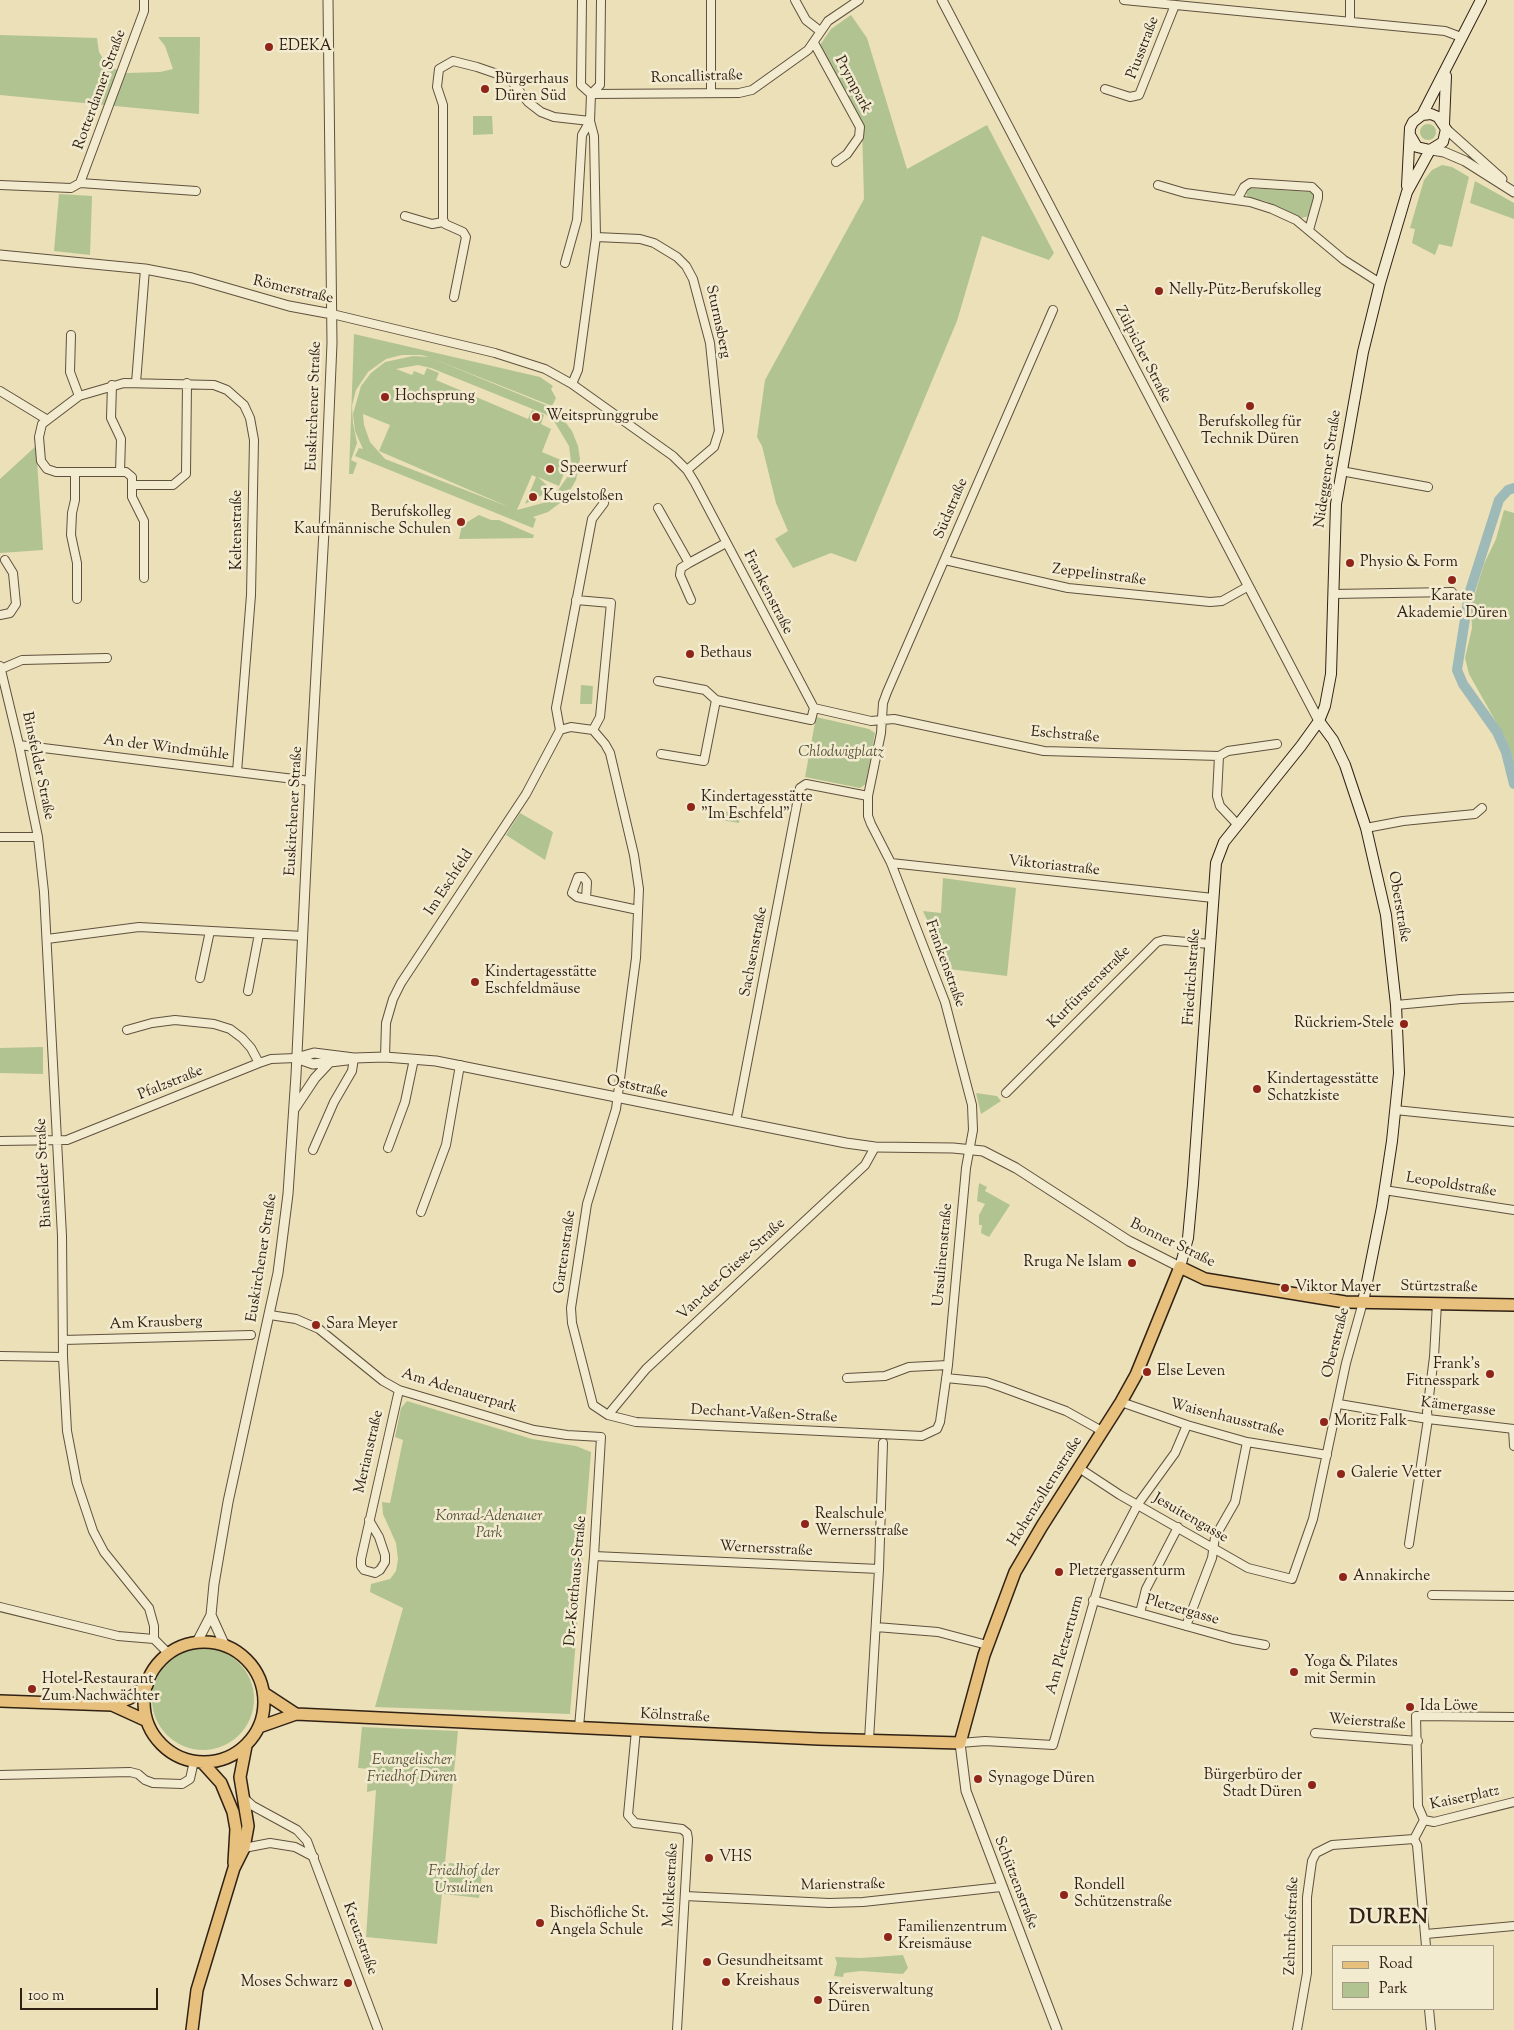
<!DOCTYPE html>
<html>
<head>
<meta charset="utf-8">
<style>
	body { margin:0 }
	#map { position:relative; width:1514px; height:2030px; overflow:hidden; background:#ebe0b7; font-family:"Sorts Mill Goudy",serif }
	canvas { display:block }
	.legend { position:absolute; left:1332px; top:1945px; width:162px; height:65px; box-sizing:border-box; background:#f2ebd0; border:1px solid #a59a85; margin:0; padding:6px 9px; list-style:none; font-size:15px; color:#312115 }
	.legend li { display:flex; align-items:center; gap:10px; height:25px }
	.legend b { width:25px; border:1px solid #a59a85 }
	.scale { position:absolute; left:20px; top:1988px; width:138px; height:22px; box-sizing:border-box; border:2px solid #312115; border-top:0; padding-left:6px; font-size:15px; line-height:18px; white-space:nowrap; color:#312115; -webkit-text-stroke:4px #f2ebd0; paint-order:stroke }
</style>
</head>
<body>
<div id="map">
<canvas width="1514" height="2030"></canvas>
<ul class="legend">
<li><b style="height:6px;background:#e6c07c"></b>Road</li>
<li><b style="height:14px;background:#b2c392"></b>Park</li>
</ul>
<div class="scale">100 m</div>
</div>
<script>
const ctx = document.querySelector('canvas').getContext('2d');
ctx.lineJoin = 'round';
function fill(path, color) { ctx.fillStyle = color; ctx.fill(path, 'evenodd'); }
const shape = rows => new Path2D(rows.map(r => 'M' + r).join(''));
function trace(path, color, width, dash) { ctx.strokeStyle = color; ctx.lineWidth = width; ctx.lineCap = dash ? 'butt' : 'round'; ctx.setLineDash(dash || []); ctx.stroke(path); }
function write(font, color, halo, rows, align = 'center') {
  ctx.font = font + ' "Sorts Mill Goudy",serif'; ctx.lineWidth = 5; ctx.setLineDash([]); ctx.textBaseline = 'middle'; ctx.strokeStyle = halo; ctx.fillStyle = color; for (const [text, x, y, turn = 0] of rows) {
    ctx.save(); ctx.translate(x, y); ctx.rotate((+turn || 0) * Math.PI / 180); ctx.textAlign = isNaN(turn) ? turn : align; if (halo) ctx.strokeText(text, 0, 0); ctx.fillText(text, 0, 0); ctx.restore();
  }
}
fill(shape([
	[851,15,867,38,907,169,987,125,1054,253,1049,260,982,236,957,321,856,562,831,553,793,568,775,539,788,531,776,503,762,446,757,437,765,380,864,199,862,128,818,48,831,29],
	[0,35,97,38,99,52,104,60,115,69,127,73,160,72,173,69,165,46,158,37,200,37,199,114,0,95],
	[473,116,492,116,493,134,473,135],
	'1420 132a8 8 0 1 1 16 0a8 8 0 1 1-16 0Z',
	[1442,165,1452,167,1469,177,1452,247,1439,244,1435,255,1412,243,1415,229,1410,228,1424,180,1432,170],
	[1475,181,1514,203,1514,219,1470,203],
	[1250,188,1312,192,1315,199,1310,216,1301,218,1265,201,1248,198,1245,191],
	[59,194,92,196,90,255,54,251],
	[354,334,540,377,553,386,551,389,556,398,552,406,431,358,548,406,560,415,572,431,578,446,580,459,576,480,564,500,548,512,533,517,536,519,533,528,355,456,359,448,363,449,355,431,353,414,361,386,371,373,385,362,413,356,429,357,421,355,402,355,386,359,368,372,356,390,352,406,353,423,357,443,351,460,357,463,353,474,349,474],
	[418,365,431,368,545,414,554,421,569,446,571,462,568,476,554,496,543,503,517,510,532,475,536,477,525,504,552,490,538,477,559,486,568,463,542,452,551,429,541,424,544,415,532,410,528,419,436,380,439,373,427,368,424,375,414,371,412,375,396,369],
	[363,414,390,425,379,451,509,507,385,459,370,442,364,425],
	[36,446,43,550,0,553,0,479],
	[1504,510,1514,513,1514,771,1512,756,1505,738,1469,674,1465,658,1472,628,1471,607,1484,564,1496,539],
	[479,515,491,520,499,520,534,535,533,538,459,539,462,525],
	[581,685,593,686,592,704,580,704],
	[816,717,869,729,875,733,866,784,860,788,805,777],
	[716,810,741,814,739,823,715,819],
	[520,813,553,832,545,860,506,835],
	[943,878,1016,888,1007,976,949,969,923,911,941,913],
	[43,1047,43,1074,0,1073,0,1048],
	[976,1093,997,1096,1001,1101,981,1114],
	[979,1183,987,1187,985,1191,1010,1205,989,1237,981,1233,982,1225,979,1225,979,1215,985,1204,977,1201],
	[407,1401,532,1439,576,1446,591,1452,570,1714,375,1707,403,1608,370,1592,371,1584,390,1579,396,1571,398,1559,396,1543,383,1514,382,1502,390,1503,403,1440,395,1437,401,1408],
	'152 1699a51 51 0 1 1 102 0a51 51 0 1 1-102 0Z',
	[362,1727,458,1731,437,1944,366,1937,376,1790,367,1792,368,1769,358,1768],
	[449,1863,483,1867,479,1898,444,1894],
	[903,1955,908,1968,903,1974,861,1971,844,1973,843,1977,834,1976,837,1963,835,1957,861,1958]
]), '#b2c392');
trace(shape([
	[1514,488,1508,490,1499,500,1469,594,1457,670,1463,684,1497,732,1506,752,1514,784]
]), '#9dbab9', 10);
const minor = shape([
	[582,0,581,85,591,94],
	[711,0,711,93],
	[795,0,806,20,820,31],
	[1124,0,1445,31,1461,37],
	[1350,21,1350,0],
	[814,43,860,127,859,137,847,154,836,162],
	[1105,89,1130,97,1139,95,1175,5],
	[591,94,739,93,752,90,808,50,828,21,859,0],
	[80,183,196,191],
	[0,185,71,188,80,183,144,11,144,0],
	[1158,185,1185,193,1250,202,1272,209,1296,220,1344,260,1380,283],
	[1237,200,1244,187,1250,183,1312,187,1318,193,1318,198,1309,230],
	[405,216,432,224,443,222],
	[596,237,640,239,654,243,677,257,686,266,693,279,710,343,719,431,714,447,687,470],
	[565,263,577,220,582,135,590,121],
	[454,297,466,237,463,232,445,224,443,219,443,105,437,87,439,69,453,61,477,67,509,78,528,102,541,112,554,117,590,121],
	[332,314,495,353,545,369,572,384,673,456,687,470,695,483,814,708],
	[71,335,70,372,79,396],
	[136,383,145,269],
	[572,384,578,370,596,237,594,136,590,121,591,94,600,85,601,0],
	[112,385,111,418,121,439,120,472],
	[0,391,46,419],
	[1341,471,1428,487],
	[75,472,75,500,72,513,71,535,77,563,77,599],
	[132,485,173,485,186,474,187,383],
	[658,508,689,563,726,543],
	[945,560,1068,588,1210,602,1222,601,1247,587],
	[689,563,681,568,680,575,691,600],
	[144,578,144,521,132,497,132,477,126,472,56,472,47,469,41,461,39,437,42,424,79,396,124,383,214,385,227,390,244,405,250,418,254,440,251,595,237,772],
	[1333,594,1452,592],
	[576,600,611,603,600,717,593,730],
	[0,615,10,613,16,604,13,573,5,560],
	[0,666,19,745,38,837,44,892,62,1236,63,1357,67,1431,77,1483,93,1531,104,1552,149,1608,154,1626,154,1639,169,1654],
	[1,669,22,660,107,658],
	[658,681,705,690,716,700,725,702,811,720,814,708],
	[814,708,871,721,894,719,1044,751,1219,756],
	[560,730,556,708,592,519,604,503],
	[19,745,310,781],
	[661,754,704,761,716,700],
	[1237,824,1220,806,1217,796,1219,756,1228,751,1277,744],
	[1366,828,1403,821,1475,814,1482,808],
	[0,837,38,837],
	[891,863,1213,898],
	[586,899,587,882,583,877,578,877,572,893,577,897,638,910],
	[47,939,139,927,303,936],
	[200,978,210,931],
	[248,991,259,934],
	[1396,1005,1461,999,1514,997],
	[127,1030,152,1023,175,1020,214,1024,230,1029,242,1038,251,1048,259,1063],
	[385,1057,386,1023,393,999,401,983,526,794,560,730,571,727,593,730,605,744,610,753,634,855,639,889,636,958,616,1109,587,1204,571,1308,572,1323,593,1405,608,1415,636,1422,922,1436,937,1429,940,1422,948,1365,966,1168,973,1130,972,1105,945,1002,891,863,871,824,868,816,868,796,881,733,883,703,887,692,1053,310],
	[1006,1093,1157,942,1164,940,1210,944],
	[1395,1110,1514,1122],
	[736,1121,800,788,806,784,868,796],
	[0,1141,67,1140,259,1063,271,1059,296,1058],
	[388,1148,405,1102,414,1059],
	[313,1150,334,1102,352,1071,354,1058],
	[1384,1190,1514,1210],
	[421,1212,446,1145,460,1065],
	[270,1315,296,1319,319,1329,383,1381,399,1390,534,1430,567,1435,601,1437,594,1556,579,1727],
	[63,1340,251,1335],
	[0,1356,63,1357],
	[847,1378,885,1376,909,1367,948,1365],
	[946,1378,986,1382,1001,1387,1066,1411,1102,1431],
	[1121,1402,1187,1425,1247,1442,1327,1455],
	[1339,1404,1428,1419,1514,1429],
	[608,1415,646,1369,865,1165,875,1147],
	[1513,1429,1514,1446],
	[1079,1468,1120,1495,1248,1568,1292,1579,1313,1519,1346,1363,1363,1302],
	[369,1520,379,1537,385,1555,385,1562,380,1570,375,1573,364,1570,361,1566,361,1559,399,1390],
	[1409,1544,1428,1419,1427,1412,1434,1357,1437,1303],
	[594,1556,879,1569,869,1740],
	[879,1569,883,1443],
	[1432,1595,1514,1596],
	[1093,1600,1233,1639,1265,1645],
	[0,1607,118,1636,154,1639],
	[1140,1613,1146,1589,1178,1527],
	[1186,1626,1212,1558,1215,1537,1235,1502,1247,1442],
	[876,1627,938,1632,987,1645],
	[636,1730,628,1815,635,1823,682,1829,687,1833,688,1839,677,2030],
	[1315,1733,1418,1741],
	[960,1743,985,1741,1053,1745,1102,1573,1138,1504,1175,1453,1187,1425],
	[0,1775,130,1772,138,1774,145,1780,153,1783,182,1784,190,1779,194,1761],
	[244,1798,253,1806,297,1830,307,1841,378,2030],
	[1424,1820,1418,1806,1416,1716,1514,1717],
	[1424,1820,1434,1822,1514,1802],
	[1414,1839,1417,1845,1426,1946],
	[1414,1839,1424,1820],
	[244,1848,270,1843,295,1847,314,1857],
	[685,1896,829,1903,863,1902,1001,1887],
	[1426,1934,1514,1926],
	[1429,2009,1431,2030],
	[1297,2030,1307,1973,1307,1897,1312,1861,1316,1853,1332,1845,1414,1839]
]);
const tertiary = shape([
	[942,0,1319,721],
	[1446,129,1502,179],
	[1432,150,1444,152,1465,161,1514,192],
	[0,255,145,269,192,278,289,306,332,314],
	[296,1058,314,1053,354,1058,385,1057,436,1061,846,1143,875,1147,953,1148,983,1151,1016,1168,1129,1241,1180,1267],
	[296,1058,313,1064,347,1060],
	[295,1108,315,1078,329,1063],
	[211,1615,225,1646],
	[197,1642,211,1615,214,1584,228,1502,278,1273,288,1194,296,1075,310,781,324,531,332,343,328,0],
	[960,1743,966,1791,1057,2030]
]);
const secondary = shape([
	[1422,115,1481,0],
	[1444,124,1446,76],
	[1407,186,1410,128,1413,122,1422,115,1431,114,1438,117,1446,129,1443,142,1430,150,1417,147,1410,135],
	[1319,721,1333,740,1345,765,1366,828,1386,915,1396,1005,1399,1073,1392,1141,1382,1207,1363,1302],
	[1180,1267,1188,1238,1193,1184,1216,863,1224,842,1301,746,1319,721,1325,706,1331,674,1336,504,1363,352,1380,283,1407,192,1430,150]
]);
const primary = shape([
	'144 1702a60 60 0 1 1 120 0a60 60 0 1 1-120 0Z',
	[264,1693,296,1714],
	[0,1701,112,1705,147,1721],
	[112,1705,130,1698,147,1685],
	[259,1727,296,1714,819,1739,960,1743,984,1655,1015,1572,1042,1526,1121,1402,1136,1375,1180,1267,1205,1279,1345,1302,1514,1305],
	[202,1762,221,1783,233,1812,236,1829,234,1863],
	[192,2030,197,1990,234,1868,244,1848,248,1826,240,1777,246,1746]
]);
trace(minor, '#60513e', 10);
trace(tertiary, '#60513e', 11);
trace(secondary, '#312115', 12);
trace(primary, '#312115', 14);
trace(minor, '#f2ebd0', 8);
trace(tertiary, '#f2ebd0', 9);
trace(secondary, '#f2ebd0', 10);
trace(primary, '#e6c07c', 11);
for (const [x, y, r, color] of [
	[269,47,5,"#8f2418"],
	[485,89,5,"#8f2418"],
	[1159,291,5,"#8f2418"],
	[385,397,5,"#8f2418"],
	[1250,406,5,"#8f2418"],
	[536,417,5,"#8f2418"],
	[550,469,5,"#8f2418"],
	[533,497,5,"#8f2418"],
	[461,522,5,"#8f2418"],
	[1350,563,5,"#8f2418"],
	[1452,580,5,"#8f2418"],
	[690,654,5,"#8f2418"],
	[691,807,5,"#8f2418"],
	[475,982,5,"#8f2418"],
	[1404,1024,5,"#8f2418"],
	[1257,1089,5,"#8f2418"],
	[1132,1263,5,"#8f2418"],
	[1285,1288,5,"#8f2418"],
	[316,1325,5,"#8f2418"],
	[1147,1372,5,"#8f2418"],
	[1490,1374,5,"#8f2418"],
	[1324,1422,5,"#8f2418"],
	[1341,1474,5,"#8f2418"],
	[805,1524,5,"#8f2418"],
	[1059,1572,5,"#8f2418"],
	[1343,1577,5,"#8f2418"],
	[1294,1672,5,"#8f2418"],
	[32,1689,5,"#8f2418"],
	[1410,1707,5,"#8f2418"],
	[978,1779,5,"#8f2418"],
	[1312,1785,5,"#8f2418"],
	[709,1858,5,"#8f2418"],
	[1064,1895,5,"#8f2418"],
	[540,1923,5,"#8f2418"],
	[888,1937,5,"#8f2418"],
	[707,1962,5,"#8f2418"],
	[726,1982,5,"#8f2418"],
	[348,1983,5,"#8f2418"],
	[818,2000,5,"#8f2418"]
]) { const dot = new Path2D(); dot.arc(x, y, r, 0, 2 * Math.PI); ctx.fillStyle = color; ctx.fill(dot); trace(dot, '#f2ebd0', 2); }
write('15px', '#312115', '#f2ebd0', [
	["EDEKA",279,47],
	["Bürgerhaus",495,80],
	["Düren Süd",495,97],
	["Nelly-Pütz-Berufskolleg",1169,291],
	["Hochsprung",395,397],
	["Weitsprunggrube",546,417],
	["Berufskolleg für",1250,423,"center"],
	["Technik Düren",1250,440,"center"],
	["Speerwurf",560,469],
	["Kugelstoßen",543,497],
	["Berufskolleg",451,513,"right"],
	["Kaufmännische Schulen",451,530,"right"],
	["Physio & Form",1360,563],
	["Karate",1452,597,"center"],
	["Akademie Düren",1452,614,"center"],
	["Bethaus",700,654],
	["Kindertagesstätte",701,798],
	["\"Im Eschfeld\"",701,815],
	["Kindertagesstätte",485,973],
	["Eschfeldmäuse",485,990],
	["Rückriem-Stele",1394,1024,"right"],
	["Kindertagesstätte",1267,1080],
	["Schatzkiste",1267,1097],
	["Rruga Ne Islam",1122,1263,"right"],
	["Viktor Mayer",1295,1288],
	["Sara Meyer",326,1325],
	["Frank’s",1480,1365,"right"],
	["Fitnesspark",1480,1382,"right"],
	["Else Leven",1157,1372],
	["Moritz Falk",1334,1422],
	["Galerie Vetter",1351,1474],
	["Realschule",815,1515],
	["Wernersstraße",815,1532],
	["Pletzergassenturm",1069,1572],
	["Annakirche",1353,1577],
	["Yoga & Pilates",1304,1663],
	["mit Sermin",1304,1680],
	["Hotel-Restaurant",42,1680],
	["Zum Nachwächter",42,1697],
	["Ida Löwe",1420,1707],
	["Bürgerbüro der",1302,1776,"right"],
	["Stadt Düren",1302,1793,"right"],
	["Synagoge Düren",988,1779],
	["VHS",719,1858],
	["Rondell",1074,1886],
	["Schützenstraße",1074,1903],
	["Bischöfliche St.",550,1914],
	["Angela Schule",550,1931],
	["Familienzentrum",898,1928],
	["Kreismäuse",898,1945],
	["Gesundheitsamt",717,1962],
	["Kreishaus",736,1982],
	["Moses Schwarz",338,1983,"right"],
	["Kreisverwaltung",828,1991],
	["Düren",828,2008]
], 'left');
write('15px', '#312115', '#f2ebd0', [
	["Piusstraße",1144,48,-69],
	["Roncallistraße",697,78,-2],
	["Prympark",852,85,62],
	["Rotterdamer Straße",101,90,-70],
	["Römerstraße",293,291,13],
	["Sturmsberg",717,322,78],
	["Zülpicher Straße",1142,355,63],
	["Euskirchener Straße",315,406,-88],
	["Nideggener Straße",1329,469,-82],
	["Südstraße",952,509,-67],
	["Keltenstraße",238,530,-90],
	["Zeppelinstraße",1099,576,7],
	["Frankenstraße",767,593,63],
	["Eschstraße",1065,736,5],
	["An der Windmühle",166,749,7],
	["Binsfelder Straße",37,766,78],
	["Euskirchener Straße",295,811,-87],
	["Viktoriastraße",1054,867,6],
	["Im Eschfeld",450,883,-57],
	["Oberstraße",1398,907,80],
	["Sachsenstraße",755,952,-79],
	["Frankenstraße",944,964,70],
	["Friedrichstraße",1193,977,-86],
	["Kurfürstenstraße",1090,988,-45],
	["Pfalzstraße",171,1084,-22],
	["Oststraße",637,1088,12],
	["Binsfelder Straße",45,1173,-93],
	["Leopoldstraße",1451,1186,9],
	["Bonner Straße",1172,1244,26],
	["Gartenstraße",566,1252,-82],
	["Ursulinenstraße",944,1255,-85],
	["Euskirchener Straße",263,1258,-81],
	["Van-der-Giese-Straße",732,1270,-43],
	["Stürtzstraße",1439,1288,1],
	["Am Krausberg",156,1324,-2],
	["Oberstraße",1337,1343,-76],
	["Am Adenauerpark",459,1392,17],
	["Kämergasse",1458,1408,7],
	["Dechant-Vaßen-Straße",764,1415,3],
	["Waisenhausstraße",1227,1419,14],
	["Merianstraße",370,1452,-77],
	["Hohenzollernstraße",1046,1492,-58],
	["Jesuitengasse",1190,1519,30],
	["Wernersstraße",766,1550,3],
	["Dr.-Kotthaus-Straße",577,1581,-85],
	["Pletzergasse",1182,1611,16],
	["Am Pletzerturm",1066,1645,-74],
	["Kölnstraße",675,1717,3],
	["Weierstraße",1367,1723,4],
	["Kaiserplatz",1465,1799,-12],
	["Schützenstraße",1015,1883,69],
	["Moltkestraße",672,1885,-87],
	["Marienstraße",843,1886,-1],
	["Zehnthofstraße",1293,1926,-88],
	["Kreuzstraße",359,1939,70]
]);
write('italic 15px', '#58523a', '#f2ebd0', [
	["Chlodwigplatz",841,753],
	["Konrad-Adenauer",489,1517],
	["Park",489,1534],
	["Evangelischer",412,1761],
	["Friedhof Düren",412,1778],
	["Friedhof der",464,1872],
	["Ursulinen",464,1889]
]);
ctx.letterSpacing = '1px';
write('bold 20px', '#312115', '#f2ebd0', [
	["DUREN",1389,1920]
]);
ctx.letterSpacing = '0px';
</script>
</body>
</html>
